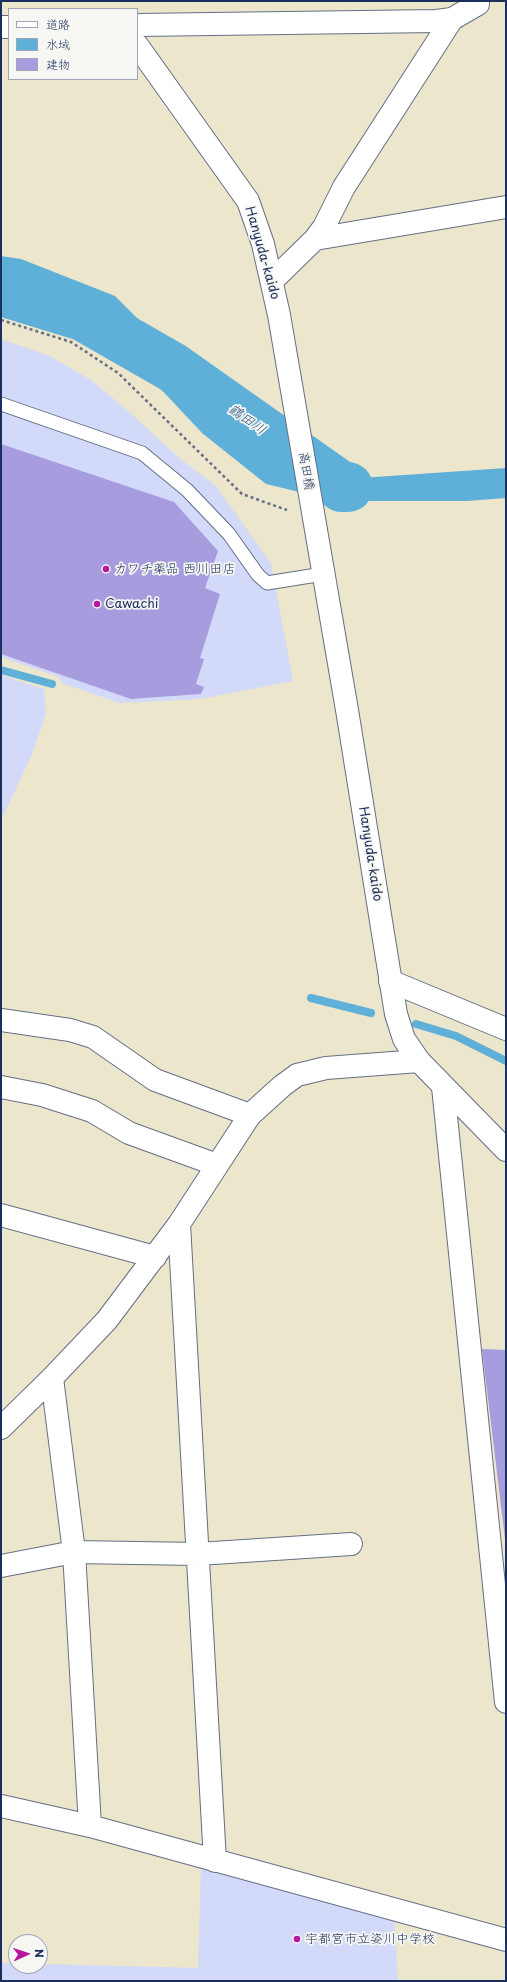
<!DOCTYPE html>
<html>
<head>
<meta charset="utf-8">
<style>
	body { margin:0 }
	#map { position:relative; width:507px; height:1982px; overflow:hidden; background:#ebe6cc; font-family:"Playpen Sans","Klee One",sans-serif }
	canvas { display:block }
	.frame { position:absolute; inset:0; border:2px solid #1b2f5e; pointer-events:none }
	.legend { position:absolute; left:8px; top:8px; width:130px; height:72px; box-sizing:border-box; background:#f6f6f2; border:1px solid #9ea6b7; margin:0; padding:5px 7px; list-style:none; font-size:12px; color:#1b2f5e }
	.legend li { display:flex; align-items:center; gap:8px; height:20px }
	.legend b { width:20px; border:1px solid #9ea6b7 }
	.north { position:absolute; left:8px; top:1934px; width:40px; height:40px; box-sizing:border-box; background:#f6f6f2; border:1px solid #9ea6b7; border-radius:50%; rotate:87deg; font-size:11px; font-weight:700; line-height:16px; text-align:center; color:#1b2f5e }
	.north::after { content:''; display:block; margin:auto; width:14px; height:18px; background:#b5179e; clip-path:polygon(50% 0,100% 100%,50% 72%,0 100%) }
</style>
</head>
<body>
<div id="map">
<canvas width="507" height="1982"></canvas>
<div class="frame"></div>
<ul class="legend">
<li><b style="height:5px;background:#fff"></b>道路</li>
<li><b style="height:11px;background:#5fb0d9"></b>水域</li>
<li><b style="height:11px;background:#a79cdd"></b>建物</li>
</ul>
<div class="north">N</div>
</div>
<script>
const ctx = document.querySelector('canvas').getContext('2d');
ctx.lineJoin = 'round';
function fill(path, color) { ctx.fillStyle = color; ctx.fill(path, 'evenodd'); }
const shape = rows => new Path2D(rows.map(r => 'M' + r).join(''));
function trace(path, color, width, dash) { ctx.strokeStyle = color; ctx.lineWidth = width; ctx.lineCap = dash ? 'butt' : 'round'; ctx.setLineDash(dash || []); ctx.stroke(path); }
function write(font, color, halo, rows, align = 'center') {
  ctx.font = font + ' "Playpen Sans","Klee One",sans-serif'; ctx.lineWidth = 3.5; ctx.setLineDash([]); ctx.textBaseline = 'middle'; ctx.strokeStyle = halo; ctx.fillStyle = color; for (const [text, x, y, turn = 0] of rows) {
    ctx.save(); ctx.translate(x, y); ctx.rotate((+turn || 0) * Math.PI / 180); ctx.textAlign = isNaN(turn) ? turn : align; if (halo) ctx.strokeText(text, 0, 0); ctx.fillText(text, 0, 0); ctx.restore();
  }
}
fill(shape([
	[1,339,50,356,91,380,127,410,179,458,215,485,271,563,293,681,200,699,120,703,62,683,59,677,1,657],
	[1,675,44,689,46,713,32,754,3,816,1,815],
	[201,1868,394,1916,398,1981,1,1981,1,1963,16,1963,16,1966,40,1966,40,1964,198,1968]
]), '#d2d9f9');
fill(shape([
	[1,256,21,259,115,296,165,346,234,423,346,479,506,468,506,498,467,501,337,501,266,484,202,433,158,386,102,342,35,296,1,284]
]), '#5fb0d9');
trace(shape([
	[1,670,52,684],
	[311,998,371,1013],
	[416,1024,456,1036,506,1061]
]), '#5fb0d9', 8);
trace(shape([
	[1,291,83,316,172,367,342,487,348,487]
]), '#5fb0d9', 50);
fill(shape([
	[1,444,174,502,218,551,205,588,220,594,200,658,204,659,196,684,204,687,201,694,131,699,1,654],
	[482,1349,506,1350,506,1539,505,1539]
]), '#a79cdd');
const service = shape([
	[1,404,142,453,187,490,229,534,258,575,267,583,323,574]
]);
const minor = shape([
	[315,239,506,207],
	[272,281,315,239,324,227,344,187,452,19],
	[390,981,506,1029],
	[1,1020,70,1030,93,1037,155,1080,250,1115],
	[1,1087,42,1095,92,1111,129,1133,217,1165],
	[443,1087,506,1702],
	[1,1215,155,1257],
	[179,1224,215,1861],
	[52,1378,74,1552,90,1826],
	[1,1428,52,1378,107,1320,179,1224,250,1115,282,1086,297,1075,326,1068,419,1061],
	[1,1566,74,1552,198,1554,351,1544],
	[1,1806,90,1826,506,1940]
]);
const secondary = shape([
	[137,25,436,21,452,19,478,4,478,1],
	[1,27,9,27],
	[137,45,248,201,263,244,279,315,347,710,396,1014,404,1039,419,1061,506,1150]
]);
trace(service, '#646f84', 15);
trace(minor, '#646f84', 24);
trace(secondary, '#646f84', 24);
trace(shape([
	[1,320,71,342,118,373,242,494,287,510]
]), '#646f84', 2.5, [3, 3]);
trace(service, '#fff', 13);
trace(minor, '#fff', 22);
trace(secondary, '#fff', 22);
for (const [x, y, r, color] of [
	[106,569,4,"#b5179e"],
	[97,604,4,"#b5179e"],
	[297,1939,4,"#b5179e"]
]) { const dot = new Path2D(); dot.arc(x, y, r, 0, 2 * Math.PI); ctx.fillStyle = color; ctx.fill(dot); trace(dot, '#f6f6f2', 1.5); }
write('13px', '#1b2f5e', '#f6f6f2', [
	["Hanyuda-kaido",262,253,74],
	["高田橋",306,471,80],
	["Hanyuda-kaido",370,854,81]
]);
write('13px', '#1b2f5e', '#f6f6f2', [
	["カワチ薬品 西川田店",114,569],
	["Cawachi",105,604],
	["宇都宮市立姿川中学校",305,1939]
], 'left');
write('italic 14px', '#2f5683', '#f6f6f2', [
	["鶴田川",247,420,35]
]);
</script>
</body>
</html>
